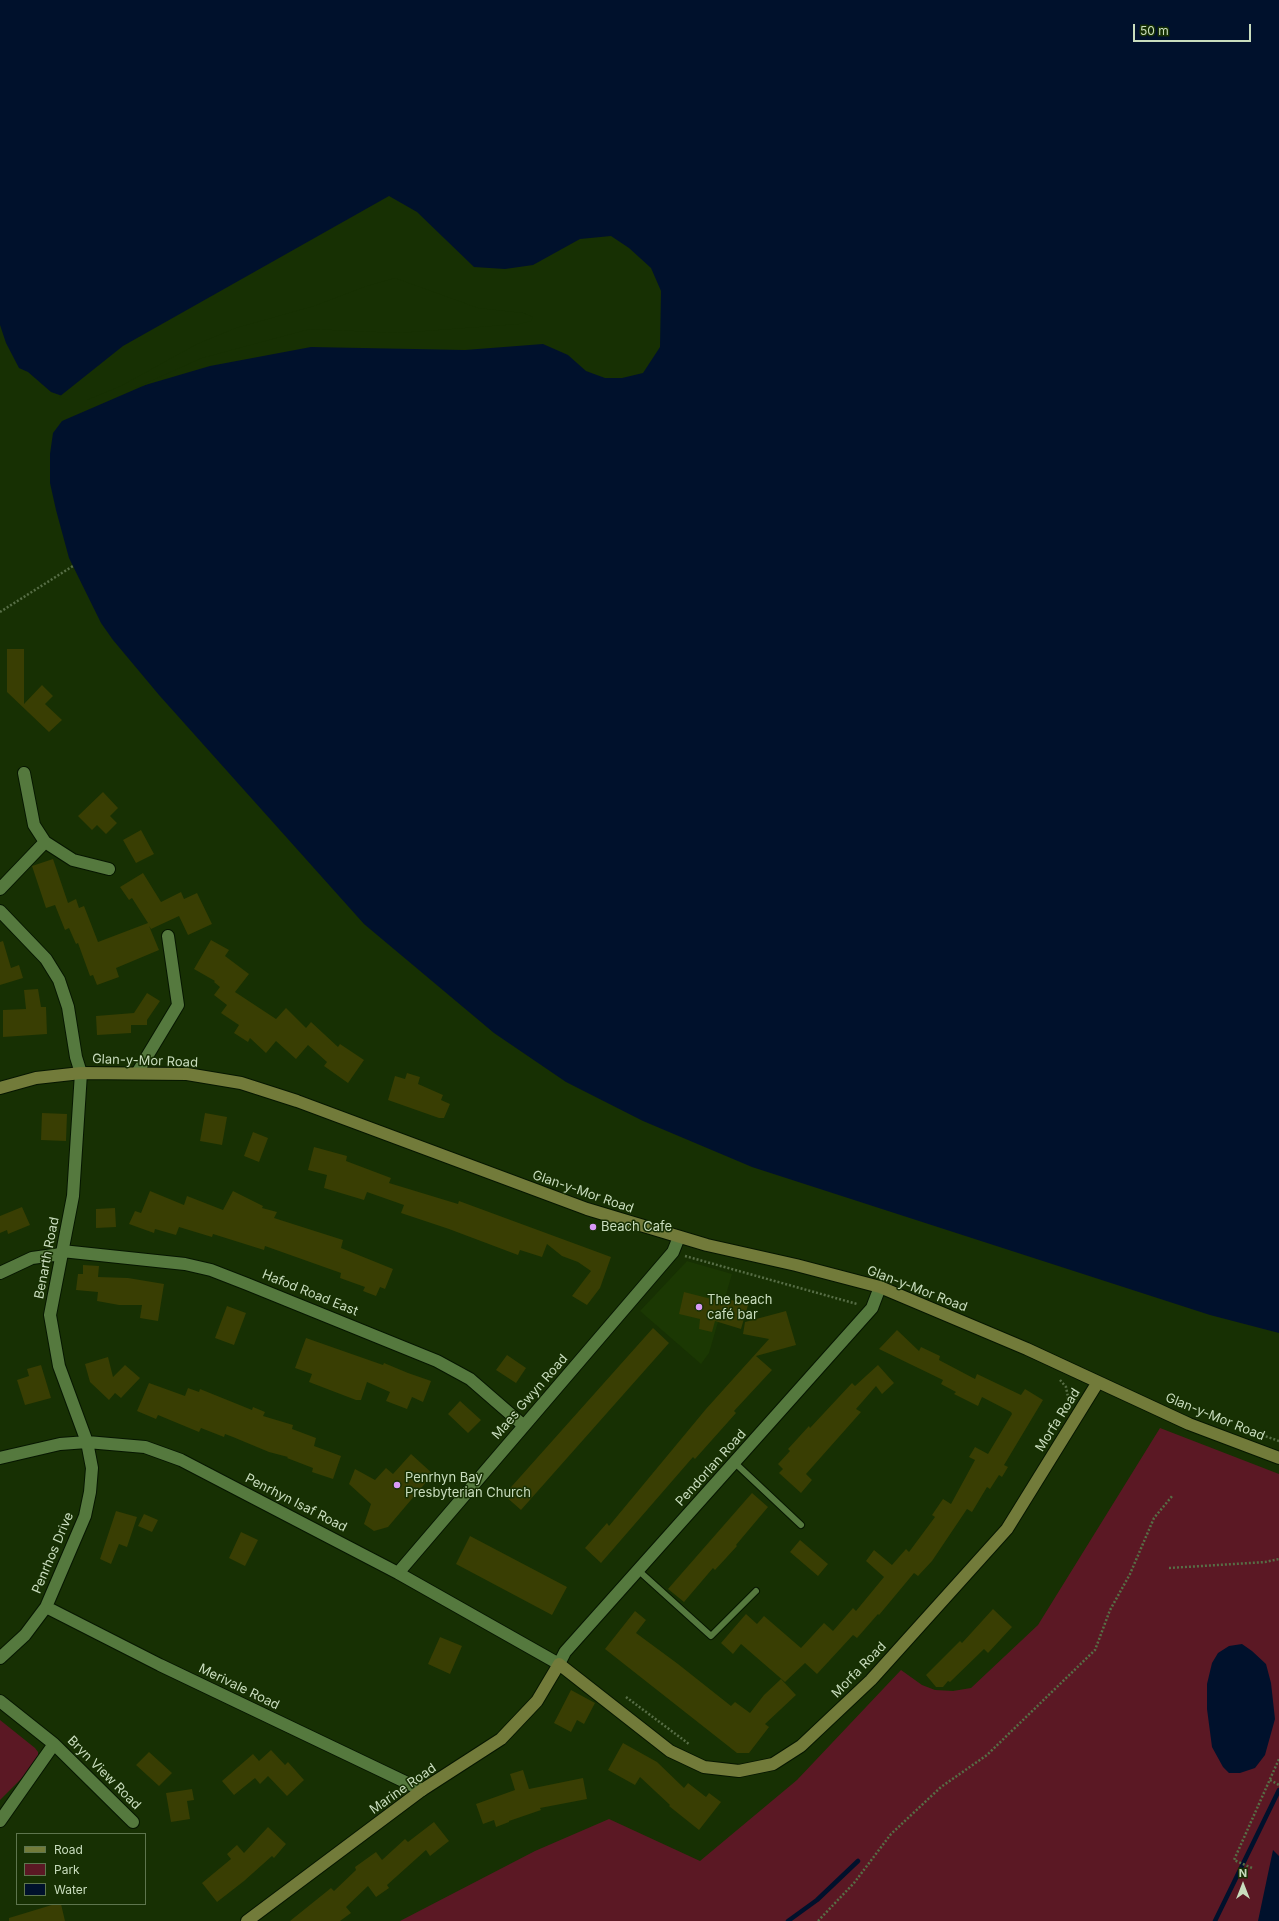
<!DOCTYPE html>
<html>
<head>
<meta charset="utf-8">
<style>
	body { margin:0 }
	#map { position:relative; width:1279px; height:1921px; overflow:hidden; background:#173003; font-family:Inter,sans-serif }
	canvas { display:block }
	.legend { position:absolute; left:16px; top:1833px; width:130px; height:72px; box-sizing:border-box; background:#173003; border:1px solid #5e754e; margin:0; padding:5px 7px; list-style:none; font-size:12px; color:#c9ddbe }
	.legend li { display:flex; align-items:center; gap:8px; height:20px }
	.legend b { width:20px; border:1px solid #5e754e }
	.north { position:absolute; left:1223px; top:1865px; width:40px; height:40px; -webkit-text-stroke:3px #173003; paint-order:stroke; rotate:0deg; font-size:11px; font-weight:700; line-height:16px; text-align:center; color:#c9ddbe }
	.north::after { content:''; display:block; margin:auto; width:14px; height:18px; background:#c9ddbe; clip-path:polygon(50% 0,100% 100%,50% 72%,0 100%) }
	.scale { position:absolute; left:1133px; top:24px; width:118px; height:18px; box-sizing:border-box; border:2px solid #c9ddbe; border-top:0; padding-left:5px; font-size:12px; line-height:14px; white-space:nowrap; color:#c9ddbe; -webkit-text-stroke:3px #173003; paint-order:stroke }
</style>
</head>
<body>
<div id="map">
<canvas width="1279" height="1921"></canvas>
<ul class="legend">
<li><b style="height:5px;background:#727b3a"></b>Road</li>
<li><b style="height:11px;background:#5b1824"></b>Park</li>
<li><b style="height:11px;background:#00112c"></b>Water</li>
</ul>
<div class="north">N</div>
<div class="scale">50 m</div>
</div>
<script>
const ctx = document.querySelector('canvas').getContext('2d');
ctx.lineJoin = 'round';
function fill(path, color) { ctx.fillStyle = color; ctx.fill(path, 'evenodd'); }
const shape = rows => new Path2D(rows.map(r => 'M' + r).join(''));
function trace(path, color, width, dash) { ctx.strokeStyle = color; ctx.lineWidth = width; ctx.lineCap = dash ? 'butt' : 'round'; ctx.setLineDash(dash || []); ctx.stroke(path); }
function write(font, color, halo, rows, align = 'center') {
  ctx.font = font + ' Inter,sans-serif'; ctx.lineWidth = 3; ctx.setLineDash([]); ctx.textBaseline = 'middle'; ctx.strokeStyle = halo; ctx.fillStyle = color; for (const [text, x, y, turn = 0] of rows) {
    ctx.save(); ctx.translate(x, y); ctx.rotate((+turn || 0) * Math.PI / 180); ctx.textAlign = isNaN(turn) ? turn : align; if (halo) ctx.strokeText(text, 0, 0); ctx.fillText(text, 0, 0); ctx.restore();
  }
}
fill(shape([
	[687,1261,732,1274,709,1353,701,1364,640,1311]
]), '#1b3803');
fill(shape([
	[1160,1428,1279,1474,1279,1921,400,1921,535,1851,609,1819,700,1861,797,1780,901,1670,922,1685,935,1690,953,1691,971,1688,1038,1625],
	[0,1720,35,1748,38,1752,38,1759,33,1767,0,1800]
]), '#5b1824');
fill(shape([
	[0,0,1279,0,1279,1333,1210,1315,752,1167,643,1121,566,1082,494,1033,364,924,159,695,113,640,101,623,69,558,56,510,50,483,50,454,53,433,62,421,203,360,398,335,474,331,533,323,535,316,395,276,235,326,68,398,51,392,28,372,19,368,6,343,0,325],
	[1242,1644,1252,1651,1266,1664,1271,1683,1275,1719,1265,1755,1255,1768,1240,1773,1229,1773,1223,1767,1212,1747,1207,1709,1207,1684,1212,1663,1218,1653,1229,1646],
	[1273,1850,1279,1856,1279,1921,1258,1921]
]), '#00112c');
fill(shape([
	[389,196,417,212,474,267,505,269,533,265,580,239,611,236,629,248,651,268,661,291,660,347,643,373,622,378,605,378,586,371,568,355,543,344,465,350,311,347,210,366,135,388,202,358,310,329,398,333,519,324,531,321,533,317,523,313,478,308,395,278,367,286,314,306,236,328,197,344,121,386,87,400,68,400,59,397,123,346]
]), '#173003');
trace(shape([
	[788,1921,817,1900,858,1861],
	[1215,1921,1279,1790]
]), '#00112c', 4.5);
fill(shape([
	[7,649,24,649,24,704,42,685,53,696,45,704,62,720,49,732,7,692],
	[103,792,118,808,110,816,117,823,106,834,97,825,92,830,78,816],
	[141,830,154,854,136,863,123,840],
	[53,859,68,903,76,899,79,908,84,906,98,942,148,923,132,898,129,900,120,887,143,873,161,902,181,892,184,899,197,893,212,924,188,935,179,916,151,929,149,926,159,950,116,968,119,977,97,985,93,975,90,976,78,943,76,944,69,928,65,930,55,905,46,908,32,866],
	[211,940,229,950,225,956,249,974,235,992,276,1019,286,1008,306,1028,311,1022,338,1047,340,1044,364,1060,348,1083,324,1066,327,1062,308,1045,296,1059,276,1041,266,1053,250,1038,248,1042,234,1033,239,1025,221,1013,227,1005,214,995,220,987,214,982,215,981,194,969],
	[3,941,11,968,19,965,23,978,0,985,0,942],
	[38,989,41,1007,46,1007,47,1034,3,1037,3,1010,26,1009,24,990],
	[147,993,160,1001,147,1020,147,1025,131,1025,131,1033,97,1035,96,1016,134,1013],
	[407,1073,420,1077,418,1084,443,1095,441,1100,450,1104,444,1118,439,1118,388,1100,395,1076,405,1079],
	[42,1113,67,1114,66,1141,41,1140],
	[205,1113,227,1117,222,1145,200,1141],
	[253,1132,268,1138,259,1162,244,1156],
	[314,1147,347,1156,346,1161,391,1178,389,1183,458,1204,459,1201,611,1257,600,1288,587,1305,572,1296,591,1271,578,1262,562,1256,547,1244,542,1257,520,1250,518,1255,449,1229,401,1213,404,1205,367,1192,364,1200,324,1188,327,1175,308,1170],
	[150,1191,184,1205,187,1196,223,1210,233,1191,263,1206,262,1208,277,1212,274,1218,343,1240,341,1248,393,1269,385,1289,380,1287,376,1296,363,1291,365,1287,340,1278,341,1273,265,1246,264,1250,213,1234,212,1237,179,1227,176,1235,155,1229,154,1233,129,1224,135,1211,141,1213],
	[22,1207,30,1225,8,1234,7,1230,0,1233,0,1216],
	[115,1208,116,1227,96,1228,96,1209],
	[83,1265,99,1266,98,1277,128,1278,164,1284,158,1321,140,1318,142,1305,119,1305,97,1301,98,1292,76,1290,78,1274,83,1274],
	[684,1292,727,1303,728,1299,748,1305,741,1329,715,1321,712,1332,699,1329,700,1319,679,1314],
	[227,1306,246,1313,234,1345,215,1338],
	[786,1311,796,1345,756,1356,772,1370,734,1411,736,1413,695,1459,693,1457,601,1563,585,1548,607,1523,609,1526,706,1409,769,1339,743,1334,745,1322],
	[653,1328,669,1343,521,1510,504,1495],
	[897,1330,919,1351,921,1347,940,1356,939,1360,975,1379,977,1374,1021,1395,1025,1389,1043,1400,1004,1465,1008,1467,1002,1477,999,1475,990,1489,987,1487,972,1512,967,1509,932,1561,918,1576,914,1573,879,1615,878,1614,857,1638,853,1635,817,1674,805,1663,785,1682,741,1644,733,1654,721,1643,746,1614,757,1624,764,1616,801,1648,824,1623,833,1631,853,1608,856,1611,884,1577,866,1561,874,1550,892,1565,906,1549,909,1552,935,1517,932,1515,943,1499,951,1504,975,1460,969,1457,975,1447,988,1454,1012,1414,1011,1412,982,1397,978,1406,954,1394,956,1392,941,1384,943,1380,879,1349],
	[306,1338,383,1365,384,1363,408,1373,431,1381,423,1402,412,1397,407,1409,386,1401,390,1392,367,1382,361,1400,356,1400,309,1382,312,1374,295,1368],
	[507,1355,526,1368,516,1383,496,1370],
	[108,1357,113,1377,125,1365,140,1378,121,1398,115,1393,109,1400,90,1382,85,1364],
	[41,1365,51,1398,25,1405,17,1380,29,1376,27,1369],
	[878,1365,894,1383,882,1394,876,1386,856,1409,861,1412,806,1474,812,1480,801,1493,779,1473,783,1469,778,1464,790,1451,788,1449,809,1426,810,1428,852,1383,855,1386],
	[149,1383,185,1396,188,1388,199,1392,200,1389,252,1410,253,1407,265,1412,263,1416,293,1425,292,1429,316,1438,314,1446,341,1456,333,1479,312,1472,313,1468,287,1458,288,1457,269,1452,233,1437,225,1434,224,1437,201,1428,199,1432,158,1415,156,1419,137,1411],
	[460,1401,481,1420,468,1433,448,1414],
	[411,1454,433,1474,388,1527,374,1531,364,1524,371,1504,349,1484,355,1469,375,1480,386,1468,393,1474],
	[752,1493,768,1507,736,1545,737,1546,715,1570,713,1568,684,1602,668,1589],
	[116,1511,137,1517,127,1547,119,1544,111,1564,100,1559],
	[144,1514,158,1520,152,1532,138,1526],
	[241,1532,258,1540,245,1566,229,1558],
	[470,1536,567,1587,552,1615,456,1564],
	[800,1540,828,1564,818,1576,790,1552],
	[993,1609,1012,1627,988,1653,984,1649,950,1682,948,1681,943,1687,936,1687,926,1675,960,1641,962,1643],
	[635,1611,646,1620,636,1633,678,1664,731,1706,735,1702,750,1713,764,1695,781,1679,796,1695,765,1724,769,1727,749,1753,737,1753,605,1649],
	[440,1637,462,1646,450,1674,428,1664],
	[571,1690,595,1703,584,1724,577,1720,571,1732,554,1723],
	[623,1743,657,1762,684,1788,688,1783,706,1797,709,1793,721,1802,699,1830,669,1806,670,1805,640,1777,635,1785,608,1770],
	[271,1750,285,1765,288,1762,304,1780,287,1796,268,1776,260,1784,255,1778,234,1795,222,1781,253,1754,259,1761],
	[149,1752,172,1773,159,1786,136,1765],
	[523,1770,529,1789,583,1778,587,1799,540,1808,541,1810,509,1821,509,1822,496,1827,494,1820,483,1824,476,1804,515,1790,510,1774],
	[192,1789,194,1800,187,1801,190,1819,171,1822,166,1793],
	[434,1822,449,1841,430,1856,426,1850,387,1885,389,1888,376,1897,368,1886,346,1907,351,1913,340,1921,290,1921,331,1888,334,1891,356,1870,355,1867,376,1852,382,1860,405,1839,408,1842],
	[268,1827,286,1844,274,1858,272,1856,244,1881,217,1902,202,1883,231,1859,227,1854,237,1845,244,1853],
	[55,1904,61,1904,65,1921,9,1921,9,1918]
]), '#393e03');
const lane = shape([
	[735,1463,801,1525],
	[639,1571,711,1636,756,1591]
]);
const street = shape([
	[24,773,34,825,45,842,73,860,109,869],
	[0,889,45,842],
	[0,911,46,959,59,980,68,1007,76,1057,81,1073,73,1196,50,1315,59,1366,87,1442,92,1468,90,1492,85,1516,46,1607,25,1635,0,1658],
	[137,1073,178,1005,168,936],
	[62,1251,185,1264,211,1270,247,1284,437,1361,470,1379,523,1425],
	[0,1273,32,1258,61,1254],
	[0,1458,60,1444,87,1442,145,1447,181,1460,398,1573,559,1664,565,1652,872,1308,880,1287],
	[398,1573,673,1252,679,1237],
	[46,1607,160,1665,422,1790],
	[0,1701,54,1744,133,1822],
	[0,1821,54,1744]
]);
const secondary = shape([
	[0,1088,36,1078,81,1073,187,1074,241,1083,297,1101,587,1209,707,1245,796,1265,880,1287,1027,1349,1189,1424,1279,1458],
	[247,1921,422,1790,501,1739,537,1701,559,1664,670,1751,704,1767,739,1771,773,1764,801,1746,871,1680,1007,1529,1098,1382]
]);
trace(lane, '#061600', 8);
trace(street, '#061600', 14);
trace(secondary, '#061600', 14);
trace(shape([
	[0,612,73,566],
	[685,1256,857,1304],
	[1060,1380,1066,1387,1068,1397,1067,1405],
	[1166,1397,1224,1421],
	[1262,1435,1279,1441],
	[1169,1568,1265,1562,1279,1559],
	[626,1697,689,1744],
	[1270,1780,1279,1785],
	[1252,1868,1234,1860,1279,1759],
	[818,1921,854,1883,891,1834,941,1787,987,1755,1095,1650,1110,1610,1130,1574,1154,1518,1173,1495]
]), '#576e46', 2.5, [2, 2]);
trace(lane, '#55793e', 6);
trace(street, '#55793e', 12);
trace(secondary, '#727b3a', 12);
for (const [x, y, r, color] of [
	[593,1227,4,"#d99af7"],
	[699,1307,4,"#d99af7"],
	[397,1485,4,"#d99af7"]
]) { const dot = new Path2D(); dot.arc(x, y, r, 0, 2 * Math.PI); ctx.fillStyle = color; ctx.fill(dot); trace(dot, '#173003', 1.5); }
write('13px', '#c9ddbe', '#173003', [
	["Glan-y-Mor Road",145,1061,2],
	["Glan-y-Mor Road",583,1192,19],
	["Benarth Road",47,1258,-79],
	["Glan-y-Mor Road",917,1289,21],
	["Hafod Road East",310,1293,22],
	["Maes Gwyn Road",530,1397,-49],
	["Glan-y-Mor Road",1215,1417,22],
	["Morfa Road",1058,1420,-58],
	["Pendorlan Road",711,1468,-48],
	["Penrhyn Isaf Road",296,1503,27],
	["Penrhos Drive",53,1553,-67],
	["Morfa Road",859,1670,-46],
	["Merivale Road",239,1687,26],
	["Bryn View Road",104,1773,45],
	["Marine Road",403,1789,-35]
]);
write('13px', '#c9ddbe', '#173003', [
	["Beach Cafe",601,1227],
	["The beach",707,1300],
	["café bar",707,1315],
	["Penrhyn Bay",405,1478],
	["Presbyterian Church",405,1493]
], 'left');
</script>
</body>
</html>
